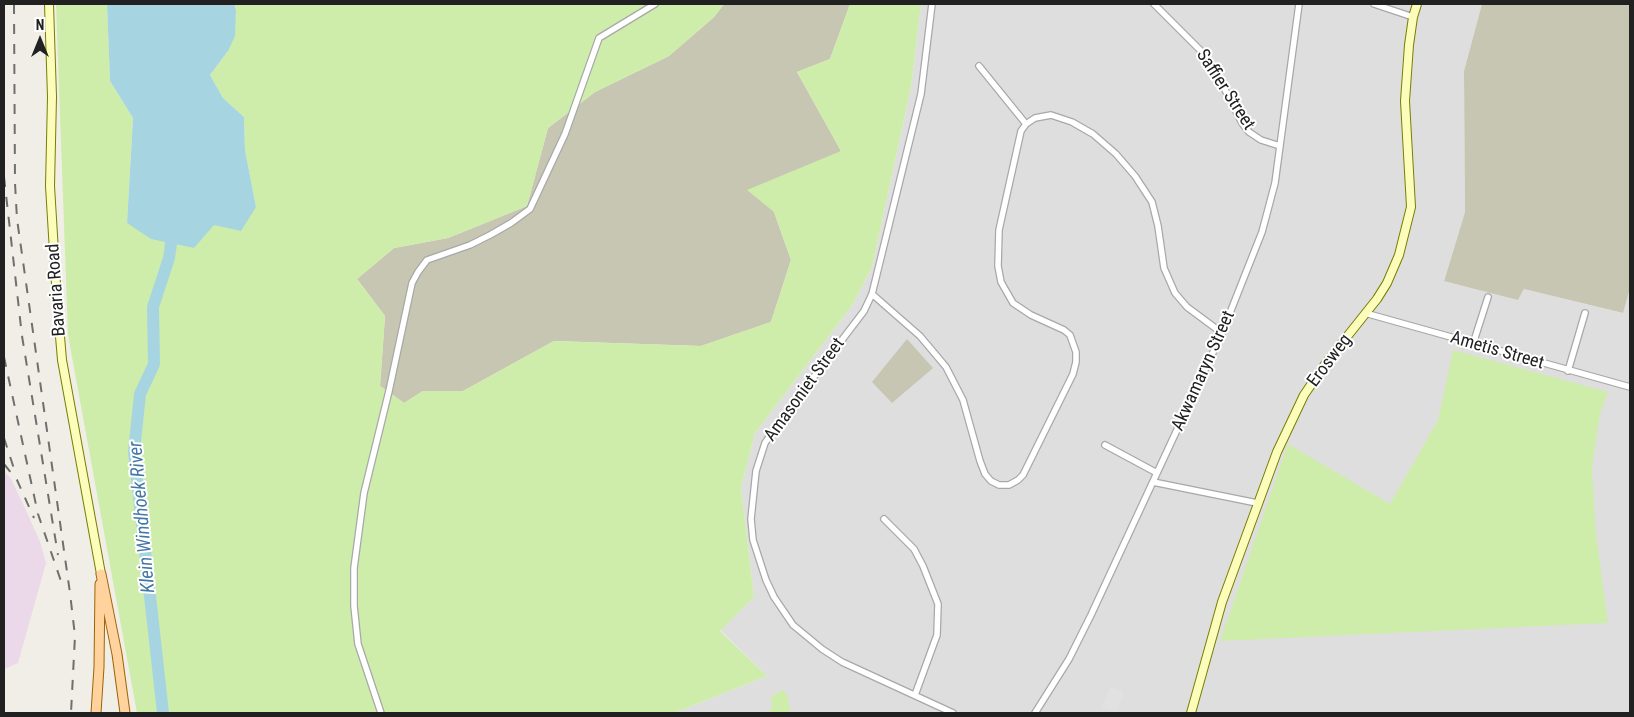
<!DOCTYPE html>
<html>
<head>
<meta charset="utf-8">
<style>
	body { margin:0 }
	#map { position:relative; width:1634px; height:717px; overflow:hidden; background:#f1eee7; font-family:"Roboto Condensed",sans-serif }
	canvas { display:block }
	.frame { position:absolute; inset:0; border:5px solid #212121; pointer-events:none }
	.north { position:absolute; left:15px; top:15px; width:50px; height:50px; -webkit-text-stroke:4px #fff; paint-order:stroke; rotate:0deg; font-size:14px; font-weight:700; line-height:20px; text-align:center; color:#212121 }
	.north::after { content:''; display:block; margin:auto; width:18px; height:22px; background:#212121; clip-path:polygon(50% 0,100% 100%,50% 72%,0 100%) }
</style>
</head>
<body>
<div id="map">
<canvas width="1634" height="717"></canvas>
<div class="frame"></div>
<div class="north">N</div>
</div>
<script>
const ctx = document.querySelector('canvas').getContext('2d');
ctx.lineJoin = 'round';
function fill(path, color) { ctx.fillStyle = color; ctx.fill(path, 'evenodd'); }
const shape = rows => new Path2D(rows.map(r => 'M' + r).join(''));
function trace(path, color, width, dash) { ctx.strokeStyle = color; ctx.lineWidth = width; ctx.lineCap = dash ? 'butt' : 'round'; ctx.setLineDash(dash || []); ctx.stroke(path); }
function write(font, color, halo, rows, align = 'center') {
  ctx.font = font + ' "Roboto Condensed",sans-serif'; ctx.lineWidth = 4; ctx.setLineDash([]); ctx.textBaseline = 'middle'; ctx.strokeStyle = halo; ctx.fillStyle = color; for (const [text, x, y, turn = 0] of rows) {
    ctx.save(); ctx.translate(x, y); ctx.rotate((+turn || 0) * Math.PI / 180); ctx.textAlign = isNaN(turn) ? turn : align; if (halo) ctx.strokeText(text, 0, 0); ctx.fillText(text, 0, 0); ctx.restore();
  }
}
fill(shape([
	[921,4,1482,4,1464,71,1465,212,1444,280,1518,300,1524,289,1622,313,1630,288,1630,713,674,713,767,676,720,630,754,597,741,488,755,433,853,304,872,267,911,87]
]), '#dfdede');
fill(shape([
	[4,471,11,479,24,506,40,542,46,563,18,663,4,669]
]), '#ebd8e8');
fill(shape([
	[724,4,850,4,830,59,797,72,841,151,774,212,791,260,771,322,701,346,554,341,463,391,423,391,404,403,380,386,385,316,357,279,394,248,448,238,527,206,548,128,595,92,669,56,714,17],
	[1482,4,1630,4,1630,288,1623,313,1524,289,1518,300,1444,281,1465,212,1464,71],
	[907,339,933,368,892,403,872,382]
]), '#c7c6b2');
fill(shape([
	[56,4,107,4,110,81,133,118,127,223,214,225,256,207,245,150,244,117,223,98,210,75,228,51,236,10,234,4,724,4,714,17,669,56,595,92,548,128,527,206,448,238,394,248,357,279,385,316,380,386,404,403,423,391,463,391,554,341,701,346,771,322,791,260,774,212,747,190,841,151,797,72,830,59,850,4,921,4,911,87,872,267,853,304,755,433,741,488,754,597,720,631,767,676,674,713,137,713,68,335],
	[1453,350,1608,392,1600,414,1592,468,1596,534,1608,623,1220,641,1288,444,1390,504,1438,420],
	[783,690,787,695,790,711,794,713,769,713,772,706,771,696]
]), '#ceedab');
fill(shape([
	[1110,687,1124,692,1117,712,1102,707]
]), '#e1e1e1');
fill(shape([
	[107,4,234,4,236,10,235,36,228,51,210,75,223,98,244,117,245,150,256,207,241,231,214,225,194,248,151,239,127,223,133,118,110,81]
]), '#a6d5e1');
trace(shape([
	[163,713,134,452,140,394,154,364,153,307,169,258,173,229]
]), '#a6d5e1', 12);
const street = shape([
	[932,4,921,94,872,294,864,311,778,424,765,443,756,471,751,519,753,540,766,580,774,597,793,625,822,649,842,662,953,713],
	[1154,4,1205,55,1218,76,1242,123,1249,132,1261,140,1280,146],
	[1374,4,1413,17],
	[979,66,1026,124],
	[872,294,920,336,946,367,963,400,980,461,985,474,991,481,999,485,1009,485,1018,480,1023,475,1073,374,1076,362,1076,352,1070,335,1064,330,1031,315,1013,303,1001,282,998,266,999,230,1021,131,1026,124,1035,118,1051,115,1072,122,1093,134,1116,154,1135,176,1152,202,1158,226,1164,268,1175,293,1187,307,1222,333],
	[1365,313,1630,387],
	[1473,344,1488,297],
	[1568,371,1585,313],
	[1105,445,1157,473],
	[1153,482,1257,503],
	[884,519,914,549,923,566,938,604,937,635,915,695],
	[381,713,358,644,354,606,354,568,364,493,389,391,412,283,418,272,427,260,470,245,490,235,511,223,530,209,565,134,599,38,655,4],
	[1035,713,1069,659,1091,615,1222,333,1262,232,1275,183,1299,4]
]);
const secondary = shape([
	[49,4,52,97,50,186,57,301,62,360,101,574],
	[1191,713,1222,602,1277,452,1304,395,1326,363,1377,299,1387,283,1399,255,1411,207,1405,101,1409,45,1413,17,1417,4]
]);
const primary = shape([
	[101,574,117,654,125,713],
	[96,713,99,667,100,584]
]);
trace(street, '#a8a8a8', 8);
trace(secondary, '#767f00', 10);
trace(primary, '#9d6400', 11);
trace(street, '#fff', 5.5);
trace(secondary, '#fcfdba', 8);
trace(primary, '#ffd29e', 9);
trace(shape([
	[14,4,15,183,17,219,70,593,75,636,71,713],
	[4,177,22,336,58,555],
	[4,357,38,514,63,587],
	[4,438,16,475],
	[4,464,17,480,34,518]
]), '#6f6f6f', 2, [10, 10]);
write('18px', '#212121', '#fff', [
	["Saffier Street",1225,90,57],
	["Bavaria Road",57,290,-94],
	["Ametis Street",1497,351,16],
	["Erosweg",1330,361,-53],
	["Akwamaryn Street",1204,371,-66],
	["Amasoniet Street",805,390,-54]
]);
write('italic 19px', '#4277a6', '#fff', [
	["Klein Windhoek River",143,517,-95]
]);
</script>
</body>
</html>
